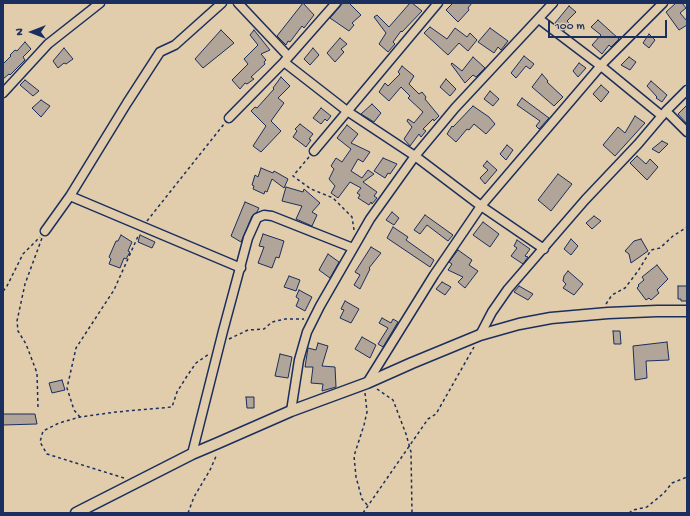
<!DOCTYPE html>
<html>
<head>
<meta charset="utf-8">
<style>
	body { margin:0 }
	#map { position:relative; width:690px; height:516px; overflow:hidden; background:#e1ccab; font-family:"Gochi Hand",sans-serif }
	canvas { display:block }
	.frame { position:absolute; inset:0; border:4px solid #1b2f5e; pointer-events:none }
	.north { position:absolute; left:12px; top:12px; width:40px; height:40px; -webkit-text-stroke:3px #e1ccab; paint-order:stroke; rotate:270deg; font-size:11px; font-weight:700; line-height:16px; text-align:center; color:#1b2f5e }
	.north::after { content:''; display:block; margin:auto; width:14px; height:18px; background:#1b2f5e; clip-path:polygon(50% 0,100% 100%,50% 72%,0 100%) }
	.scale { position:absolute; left:548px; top:20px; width:119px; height:18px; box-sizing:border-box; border:2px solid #1b2f5e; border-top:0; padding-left:5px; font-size:12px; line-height:14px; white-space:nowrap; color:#1b2f5e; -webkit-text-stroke:3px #e1ccab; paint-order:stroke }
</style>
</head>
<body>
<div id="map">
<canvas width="690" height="516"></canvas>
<div class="frame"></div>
<div class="north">N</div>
<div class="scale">100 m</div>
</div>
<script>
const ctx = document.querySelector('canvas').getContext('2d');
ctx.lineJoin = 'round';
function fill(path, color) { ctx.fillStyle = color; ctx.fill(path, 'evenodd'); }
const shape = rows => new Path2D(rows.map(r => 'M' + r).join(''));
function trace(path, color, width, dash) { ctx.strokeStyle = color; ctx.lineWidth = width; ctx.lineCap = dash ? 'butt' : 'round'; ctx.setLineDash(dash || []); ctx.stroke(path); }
const building = shape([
	[303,3,314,15,304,28,302,26,290,42,288,41,286,45,277,36,303,3],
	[343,3,349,3,361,15,352,23,354,25,349,31,330,18,343,3],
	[410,3,412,3,422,11,402,32,401,31,393,42,395,44,388,52,379,44,386,33,374,17,377,15,389,27,410,3],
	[453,3,472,3,468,8,469,10,458,22,446,10,453,3],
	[676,3,682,3,686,8,680,13,687,21,687,25,679,30,666,12,676,3],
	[569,6,576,12,567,21,569,23,564,31,555,23,569,6],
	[598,20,619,39,611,47,609,45,602,54,592,45,601,35,591,27,598,20],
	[430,27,447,39,455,28,467,37,470,33,477,40,468,51,459,43,448,55,424,33,430,27],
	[490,28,508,41,501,50,498,47,494,53,478,42,490,28],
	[221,30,234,43,203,68,195,59,221,30],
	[254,30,270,50,261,54,266,60,264,62,265,64,251,77,254,79,247,84,245,83,240,89,232,80,248,64,244,59,258,45,250,35,254,30],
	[649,34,655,40,649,48,643,43,649,34],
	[340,38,347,44,341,49,344,52,335,62,327,53,340,38],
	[25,42,31,49,23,57,25,60,10,75,9,74,3,79,3,64,11,56,10,55,15,50,17,51,25,42],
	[64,48,73,59,66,64,64,63,58,68,53,61,64,48],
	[313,48,319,55,310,65,304,59,313,48],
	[524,56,534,64,530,69,526,66,516,78,511,73,524,56],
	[473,57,485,68,476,77,473,75,465,83,451,64,452,63,462,71,473,57],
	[629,57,636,62,630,70,621,65,629,57],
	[579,63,586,68,578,77,573,71,579,63],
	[402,66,414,76,409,84,419,94,422,92,426,97,425,99,439,116,434,121,433,119,423,129,426,131,421,137,419,134,410,146,404,139,412,127,407,121,408,119,414,123,423,112,408,98,410,96,401,87,389,101,379,92,385,83,388,86,400,74,398,72,402,66],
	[542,74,548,81,547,82,563,97,554,106,532,87,542,74],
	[281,77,290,86,278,98,284,103,271,121,281,131,261,152,253,146,266,126,251,111,255,107,257,108,274,89,273,88,281,77],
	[446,79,456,89,450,96,440,87,446,79],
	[25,80,39,91,33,96,20,85,25,80],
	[651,81,667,95,662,102,656,98,657,97,647,86,651,81],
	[601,85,609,92,601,102,593,94,601,85],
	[490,91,499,99,493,106,484,99,490,91],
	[522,98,549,118,539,129,536,126,540,121,517,105,522,98],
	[41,100,50,106,41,117,32,108,41,100],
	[372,104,381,113,374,122,361,114,372,104],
	[687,105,687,124,678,114,687,105],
	[473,106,489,117,495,124,486,134,474,124,469,130,467,129,456,142,447,134,452,126,453,127,473,106],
	[321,108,331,116,327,121,325,119,321,124,313,118,321,108],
	[635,116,645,123,615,156,603,145,618,127,625,133,635,116],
	[300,124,313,134,309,139,311,140,306,147,293,137,297,131,295,129,300,124],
	[347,125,358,134,351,143,370,152,363,162,358,159,351,171,362,178,368,170,374,174,363,182,377,192,374,196,377,198,372,204,371,202,369,205,358,198,360,195,357,193,361,188,350,182,338,198,331,193,335,186,329,179,334,169,331,166,336,158,342,162,351,149,337,138,347,125],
	[662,141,668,144,659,153,652,149,662,141],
	[507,145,513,150,506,160,500,154,507,145],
	[637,156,646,164,650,159,658,167,647,180,630,163,637,156],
	[383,158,397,164,390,174,388,173,385,178,374,171,383,158],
	[487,161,497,170,485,184,480,178,488,170,483,166,487,161],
	[261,168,273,173,274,171,288,179,284,188,272,179,267,192,265,191,264,194,253,189,254,186,252,185,255,175,258,177,261,168],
	[558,174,572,184,551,211,538,200,558,174],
	[286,187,303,192,304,189,320,203,312,212,317,215,312,226,296,219,302,206,282,201,286,187],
	[245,202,259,208,257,212,252,216,241,242,231,236,245,202],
	[392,212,399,218,394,225,386,220,392,212],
	[425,215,453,235,448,241,427,225,420,234,414,230,425,215],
	[594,216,601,221,592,229,586,223,594,216],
	[483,222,499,234,490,247,473,235,483,222],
	[393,227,408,237,406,240,434,260,430,267,387,238,393,227],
	[263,234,284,241,279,258,276,257,272,268,258,263,264,247,259,246,263,234],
	[121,235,132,242,128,251,130,252,126,259,124,258,120,268,109,264,111,259,109,257,116,241,118,241,121,235],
	[140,235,155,242,152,248,138,242,140,235],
	[571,239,578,246,571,255,564,249,571,239],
	[641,239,648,251,631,263,629,254,625,251,634,241,641,239],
	[517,240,530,249,525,256,528,257,523,264,511,256,517,248,514,246,517,240],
	[371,247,381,253,369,268,370,269,360,289,354,285,360,275,355,272,371,247],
	[458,250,472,260,469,265,478,271,465,288,458,282,463,277,448,270,452,264,449,262,458,250],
	[328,254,339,262,330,278,319,270,328,254],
	[657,265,668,279,657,290,659,293,651,300,649,298,646,300,637,288,639,286,638,285,644,280,642,277,657,265],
	[568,271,583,284,574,295,563,288,566,284,563,281,564,276,568,271],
	[289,276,300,280,296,291,284,287,289,276],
	[442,282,451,287,445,295,436,289,442,282],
	[519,286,533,294,528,300,514,292,519,286],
	[678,286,687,286,687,301,681,301,681,299,678,299,678,286],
	[299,290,312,297,305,311,296,306,299,299,296,297,299,290],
	[345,301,359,309,351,323,340,318,344,310,341,309,345,301],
	[382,318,391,323,393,319,398,322,383,347,378,344,388,328,379,323,382,318],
	[613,331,620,331,621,344,614,344,613,331],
	[362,337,376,345,370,358,355,349,362,337],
	[667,342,669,360,646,361,647,378,635,380,633,346,667,342],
	[318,343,328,346,322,366,335,367,336,387,322,391,323,384,311,383,313,367,305,367,308,348,316,350,318,343],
	[280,354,292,357,288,378,275,376,280,354],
	[62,380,65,390,52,393,49,383,62,380],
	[246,397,254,397,254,408,247,408,246,397],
	[3,414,35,414,37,424,3,425,3,414]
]);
fill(building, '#b0a598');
trace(building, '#1b2f5e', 1);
const minor = shape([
	[238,3,288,56],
	[539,19,601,66,662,116],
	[284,62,347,111,415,156,481,206,544,249],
	[3,93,48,44,100,3],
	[666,111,687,132],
	[229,118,284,62,336,3],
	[314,151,438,3],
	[70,196,241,268],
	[45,231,70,196,127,103,160,52,175,45,222,3],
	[480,335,492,312,508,289,585,200,638,144,666,111,687,90],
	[367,383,434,275,481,206,604,62,663,3],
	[291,411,299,360,307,332,320,306,370,219,415,156,455,108,553,3],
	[192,454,223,331,248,238,257,218,264,215,272,216,353,248]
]);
const tertiary = shape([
	[76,513,192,454,218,443,291,411,367,383,412,363,480,335,519,324,551,318,608,313,657,311,687,311]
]);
trace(minor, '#1b2f5e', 11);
trace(tertiary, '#1b2f5e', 13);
trace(shape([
	[309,157,293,176,311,189,333,198,352,217,354,230],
	[147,221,224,124],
	[3,291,6,288,23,254,40,237],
	[606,304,612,295,625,288,638,271,651,250,660,248,673,236,687,227],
	[229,339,248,330,264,329,272,322,285,319,304,319],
	[377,389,393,400,406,434,411,452,412,513],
	[365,393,367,412,364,425,354,456,356,477,362,499,368,506],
	[38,407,37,373,26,344,18,331,17,321,25,284,42,238],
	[80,417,74,410,67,388,76,348,114,290,139,234],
	[124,478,47,454,40,442,43,431,59,423,80,417,116,412,172,407,177,392,187,376,196,363,209,354],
	[188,513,194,497,210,470,217,454],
	[363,513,428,419,436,414,474,347],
	[629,513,633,510,647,507,664,493,672,483,687,477]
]), '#1b2f5e', 1.5, [3, 3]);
trace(minor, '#e1ccab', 8);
trace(tertiary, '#e1ccab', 10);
</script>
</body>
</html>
